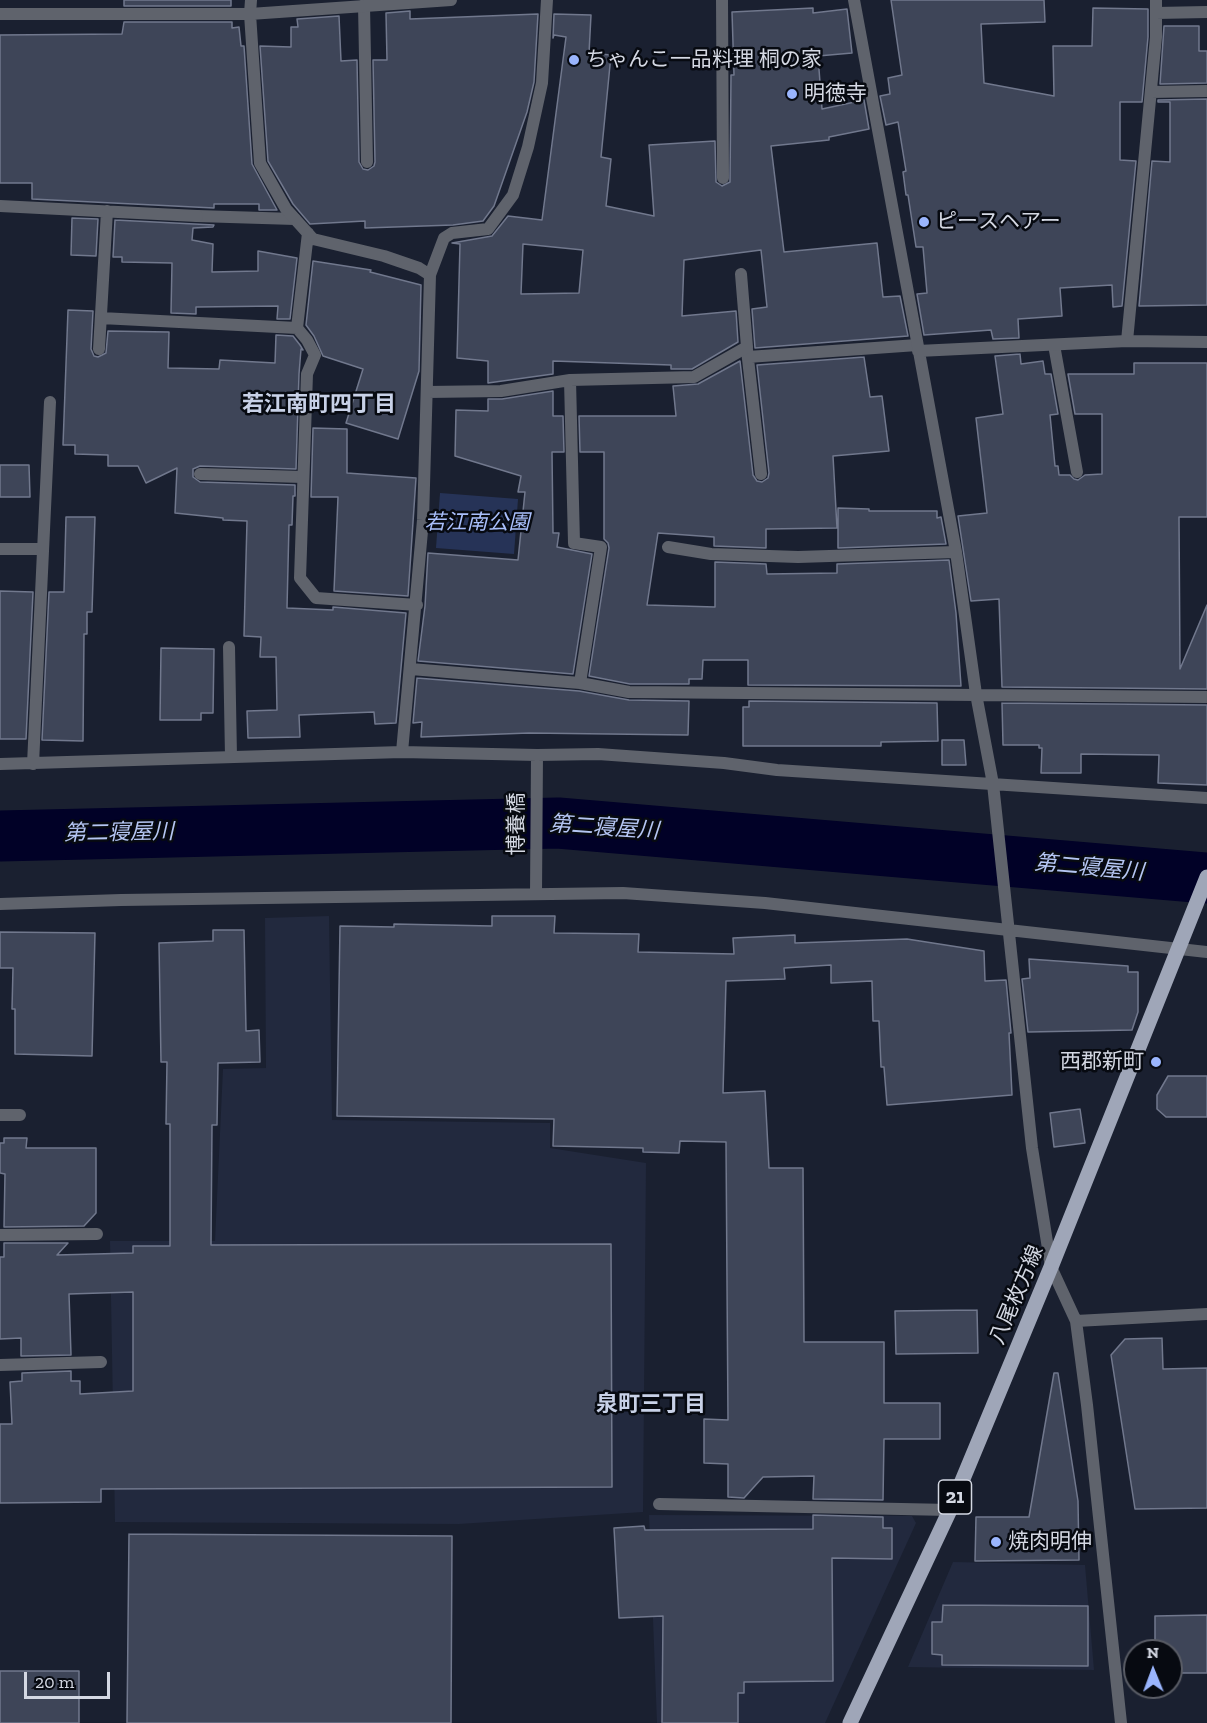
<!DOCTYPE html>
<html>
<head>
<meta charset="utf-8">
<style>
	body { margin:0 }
	#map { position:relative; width:1207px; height:1723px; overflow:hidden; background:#1a2030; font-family:"Zilla Slab",serif }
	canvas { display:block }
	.north { position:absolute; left:1123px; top:1639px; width:60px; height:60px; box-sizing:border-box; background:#070a11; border:2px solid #595c65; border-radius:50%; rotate:359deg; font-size:16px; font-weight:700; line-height:24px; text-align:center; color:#d4d8e3 }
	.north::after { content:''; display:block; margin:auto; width:21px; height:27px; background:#9ab5fd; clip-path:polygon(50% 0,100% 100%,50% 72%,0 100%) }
	.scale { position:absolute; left:24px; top:1672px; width:86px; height:27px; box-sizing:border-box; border:3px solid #d4d8e3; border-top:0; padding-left:8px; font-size:18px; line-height:21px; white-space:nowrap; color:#d4d8e3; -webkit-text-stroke:4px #070a11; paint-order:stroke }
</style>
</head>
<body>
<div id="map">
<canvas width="1207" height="1723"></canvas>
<div class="north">N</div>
<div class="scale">20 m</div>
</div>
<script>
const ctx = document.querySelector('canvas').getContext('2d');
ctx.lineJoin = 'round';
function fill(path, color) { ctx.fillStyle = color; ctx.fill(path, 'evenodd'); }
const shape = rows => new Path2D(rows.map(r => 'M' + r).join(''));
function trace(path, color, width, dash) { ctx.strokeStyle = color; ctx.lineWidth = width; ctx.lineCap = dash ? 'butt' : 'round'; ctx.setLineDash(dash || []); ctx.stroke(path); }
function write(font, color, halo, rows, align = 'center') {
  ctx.font = font + ' "Zilla Slab","Noto Sans JP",serif'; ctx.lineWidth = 5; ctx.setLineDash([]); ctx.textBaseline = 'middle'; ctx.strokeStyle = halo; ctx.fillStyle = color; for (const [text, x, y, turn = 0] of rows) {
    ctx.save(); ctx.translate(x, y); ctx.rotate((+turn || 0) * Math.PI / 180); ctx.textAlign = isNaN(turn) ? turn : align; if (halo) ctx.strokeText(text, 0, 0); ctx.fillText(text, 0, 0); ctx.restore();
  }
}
fill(shape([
	[329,916,332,1120,550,1123,550,1148,646,1163,643,1512,459,1524,115,1522,110,1241,215,1241,223,1069,266,1068,265,918],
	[649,1515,912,1516,916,1523,825,1723,657,1723],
	[953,1562,1085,1565,1094,1670,908,1667]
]), '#22293e');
fill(shape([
	[440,493,518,499,514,554,436,548]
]), '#263357');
trace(shape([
	[0,836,558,823,1207,878]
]), '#010127', 51);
const building = shape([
	[124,0,231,0,231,6,124,6,124,0],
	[891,0,1044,0,1045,22,981,24,984,83,1054,96,1053,46,1092,46,1093,8,1148,9,1148,37,1142,102,1120,102,1120,160,1136,161,1122,306,1113,307,1112,285,1060,288,1062,316,1018,319,1019,338,993,339,991,330,924,335,917,294,927,293,923,247,916,247,908,195,906,195,903,172,906,171,898,122,886,125,880,96,890,94,888,78,902,75,891,0],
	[813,8,813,13,847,9,852,53,818,56,822,109,864,100,869,129,829,137,829,140,771,146,784,252,877,243,883,297,900,296,908,336,755,348,752,309,767,307,761,250,684,260,682,316,736,311,738,342,692,369,671,369,671,365,553,361,553,374,488,383,488,361,457,358,460,244,452,243,492,236,508,216,542,220,566,37,554,35,553,38,554,14,591,15,589,53,611,55,601,157,611,159,606,206,654,216,649,145,715,141,716,182,722,186,730,182,731,75,734,75,732,12,813,8],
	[523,244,583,250,579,293,521,294,523,244],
	[410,11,410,19,538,14,534,82,527,112,494,206,483,221,453,225,365,228,365,221,310,224,293,204,268,161,260,46,291,47,291,27,298,27,297,19,339,16,341,61,357,60,359,162,363,169,368,170,374,166,375,162,373,60,387,60,386,13,410,11],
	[124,22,232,22,232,28,239,27,241,46,244,46,252,164,277,210,259,210,259,204,214,204,214,208,32,199,32,183,0,183,0,35,122,34,124,22],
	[1164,26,1199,26,1199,51,1207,51,1207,83,1160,84,1164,26],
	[1207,99,1207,305,1139,306,1152,161,1170,162,1170,102,1158,102,1158,100,1207,99],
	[72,218,98,219,96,256,71,255,72,218],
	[115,220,214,225,213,227,193,228,192,240,213,244,212,272,258,271,258,251,297,258,290,319,277,319,278,306,196,307,196,314,171,313,172,263,122,262,122,257,113,257,115,220],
	[313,261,371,270,370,272,421,285,419,371,398,439,346,423,363,369,323,356,314,336,306,325,313,261],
	[68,310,93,311,91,349,94,356,98,357,106,353,108,331,169,332,168,368,219,369,220,360,275,363,276,335,293,336,300,345,303,350,301,349,299,374,296,469,200,466,193,469,193,477,200,482,295,485,295,496,293,496,292,525,289,525,287,608,333,610,333,607,406,613,396,723,375,724,374,712,299,715,300,737,248,738,247,711,277,710,276,657,260,657,261,637,244,636,247,521,223,520,223,518,175,513,177,468,146,483,138,466,108,466,108,455,75,454,75,445,63,445,68,310],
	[1020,354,1021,364,1043,361,1045,374,1051,374,1058,414,1050,415,1055,466,1058,466,1059,475,1070,475,1074,479,1078,480,1085,475,1102,474,1102,414,1075,414,1068,374,1134,374,1134,363,1207,363,1207,517,1179,517,1180,669,1207,605,1207,689,1002,687,999,599,971,601,958,516,987,513,976,418,1003,414,995,356,1020,354],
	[864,357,870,397,882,396,889,451,833,456,837,528,766,529,766,548,714,546,714,537,658,533,647,605,715,607,715,562,766,564,767,574,837,573,837,564,949,560,956,613,961,686,748,685,748,660,703,660,702,679,689,679,689,684,630,684,589,676,609,548,608,543,604,539,604,452,580,452,579,416,676,416,673,386,698,384,740,361,753,475,757,481,762,482,768,478,769,473,757,365,864,357],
	[553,391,553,416,563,416,564,452,552,452,553,533,559,533,557,547,592,554,573,674,418,661,425,606,428,553,518,560,525,492,518,492,521,476,455,456,456,410,488,411,488,399,502,399,553,391],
	[313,428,347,429,347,473,416,478,408,596,334,591,338,497,311,497,313,428],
	[0,465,29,465,30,497,0,497,0,465],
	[838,508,869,509,869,511,937,511,937,518,941,517,946,544,838,548,838,508],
	[66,517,95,517,92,612,87,612,87,634,84,634,83,741,42,740,49,592,64,592,66,517],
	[0,591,33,592,26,739,0,739,0,591],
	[161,648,214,649,213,713,201,713,201,720,160,720,161,648],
	[417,678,579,691,629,700,689,701,688,735,529,733,421,737,422,722,413,723,417,678],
	[749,701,937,703,938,741,881,742,881,746,743,746,743,707,749,707,749,701],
	[1002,703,1207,705,1207,785,1158,783,1159,755,1081,754,1081,773,1041,773,1042,748,1039,748,1039,745,1003,745,1002,703],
	[942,740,964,740,966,765,942,765,942,740],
	[492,916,555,916,554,933,639,934,638,952,734,954,733,938,795,935,795,943,907,939,984,951,985,981,1006,980,1011,1033,1009,1033,1012,1095,887,1105,884,1067,881,1067,879,1021,873,1021,872,981,831,983,831,965,784,968,785,979,726,981,723,1093,765,1091,769,1168,803,1168,804,1342,884,1342,884,1403,940,1403,940,1439,884,1439,883,1500,813,1499,814,1476,763,1477,744,1498,728,1497,728,1464,704,1463,704,1419,728,1420,726,1142,680,1141,679,1153,643,1152,643,1148,553,1146,554,1119,337,1116,340,926,394,927,394,924,492,926,492,916],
	[213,930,244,930,246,1031,259,1030,260,1062,218,1063,217,1125,212,1125,211,1245,611,1244,612,1487,101,1489,101,1502,0,1503,0,1424,12,1424,10,1382,22,1381,22,1373,71,1371,71,1381,80,1381,80,1394,133,1391,133,1292,69,1294,71,1355,21,1356,21,1338,0,1339,0,1257,4,1257,4,1243,68,1243,57,1255,133,1253,133,1246,170,1246,170,1124,166,1124,167,1062,161,1062,159,943,213,941,213,930],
	[0,932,95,933,92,1056,15,1054,15,1009,12,1009,13,968,0,968,0,932],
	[1029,959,1128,966,1128,972,1138,972,1138,1012,1132,1030,1028,1032,1022,979,1030,978,1029,959],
	[1168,1076,1207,1076,1207,1117,1166,1117,1157,1109,1157,1095,1168,1076],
	[1080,1109,1085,1143,1054,1147,1050,1113,1080,1109],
	[4,1138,27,1138,26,1148,96,1148,96,1213,84,1226,4,1227,5,1174,0,1173,0,1143,4,1143,4,1138],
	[977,1310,978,1353,896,1354,895,1311,977,1310],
	[1162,1338,1163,1369,1207,1368,1207,1508,1135,1509,1111,1355,1125,1339,1162,1338],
	[1054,1373,1058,1373,1078,1501,1079,1560,975,1561,976,1517,1029,1517,1054,1373],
	[813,1515,883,1517,883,1528,892,1528,892,1559,832,1558,833,1681,744,1682,744,1693,738,1693,738,1723,662,1723,663,1616,619,1618,614,1528,644,1526,645,1530,813,1529,813,1515],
	[129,1534,452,1536,451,1723,127,1723,129,1534],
	[943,1605,1088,1606,1088,1666,942,1665,942,1655,932,1654,932,1622,942,1622,943,1605],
	[1207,1615,1207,1673,1171,1673,1171,1651,1155,1651,1155,1616,1207,1615],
	[0,1671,79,1671,79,1723,0,1723,0,1671]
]);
fill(building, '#3e4558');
trace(building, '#71788d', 1.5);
trace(shape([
	[364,5,367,162],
	[250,14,251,0],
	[197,216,295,219],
	[1054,345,1077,472],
	[747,350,761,474],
	[748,357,917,345],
	[200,474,303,477],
	[0,549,43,549],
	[229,647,231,757],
	[0,1115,20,1115],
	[659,1504,950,1510]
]), '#5f636c', 12);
trace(shape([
	[722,0,723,178],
	[854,0,956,552,976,694,993,784,1032,1148,1051,1267,1076,1321,1087,1405,1121,1723],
	[1156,13,1207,12],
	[0,14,250,14,451,0],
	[250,14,260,163,286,209,313,239,384,256,419,268,430,275,423,520,402,752],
	[1151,92,1207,91],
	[0,206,197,216],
	[430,275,444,238,452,233,488,229,513,195,528,147,542,83,547,0],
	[101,318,297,328,307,340,315,355,307,374,300,578,316,598,417,605],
	[297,328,308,233],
	[1127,341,1156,37,1156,0],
	[99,349,107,211],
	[918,351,1127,341,1207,342],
	[570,380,574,543,601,547,580,683],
	[427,392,501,391,570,380,694,377,747,347,741,274],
	[668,547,711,554,798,557,956,552],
	[411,669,580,683,629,692,1207,697],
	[0,764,402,752,537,755,598,754,724,763,777,770,1207,798],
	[33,764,50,402],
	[536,893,537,755],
	[0,904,121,900,623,893,765,903,1207,952],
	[0,1235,97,1234],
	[1076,1321,1207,1314],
	[0,1365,101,1362]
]), '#5f636c', 12);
trace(shape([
	[850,1723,950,1510,1051,1267,1207,877]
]), '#9fa6b8', 15);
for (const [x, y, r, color] of [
	[574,60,6,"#9ab5fd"],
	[792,94,6,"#9ab5fd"],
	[924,222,6,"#9ab5fd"],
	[1156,1062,6,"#9ab5fd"],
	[996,1542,6,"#9ab5fd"]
]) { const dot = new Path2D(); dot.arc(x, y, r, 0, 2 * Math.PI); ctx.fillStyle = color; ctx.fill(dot); trace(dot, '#070a11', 2); }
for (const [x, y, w] of [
	[955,1497,33]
]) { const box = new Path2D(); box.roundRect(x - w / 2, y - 17, w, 34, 4.5); ctx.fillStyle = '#070a11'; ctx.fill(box); trace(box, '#d4d8e3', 1.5); }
write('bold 20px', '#d4d8e3', null, [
	["21",955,1497]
]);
write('21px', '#d4d8e3', '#070a11', [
	["ちゃんこ一品料理 桐の家",586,60],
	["明徳寺",804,94],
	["ピースヘアー",936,222],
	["西郡新町",1144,1062,"right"],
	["焼肉明伸",1008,1542]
], 'left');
write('italic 21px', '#a9bffc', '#070a11', [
	["若江南公園",477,523]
]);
write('21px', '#d4d8e3', '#070a11', [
	["博養橋",517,824,-90],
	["八尾枚方線",1017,1295,-67]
]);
write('bold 22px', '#c8d1e7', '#070a11', [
	["若江南町四丁目",319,405],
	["泉町三丁目",651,1405]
]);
write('italic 22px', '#b5c6f3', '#070a11', [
	["第二寝屋川",604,828,4],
	["第二寝屋川",119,833,-1],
	["第二寝屋川",1089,868,5]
]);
</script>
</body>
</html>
